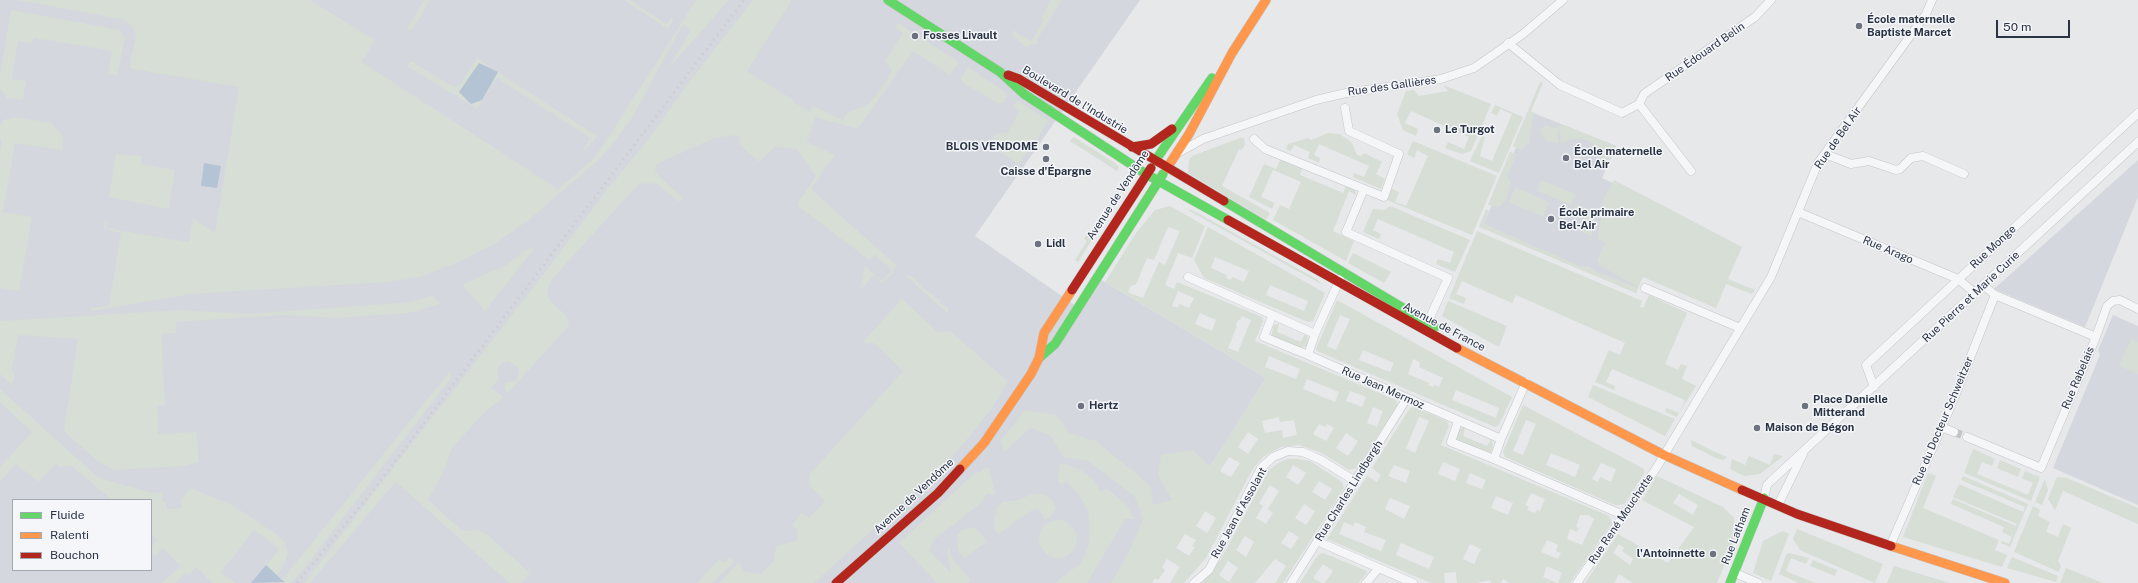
<!DOCTYPE html>
<html>
<head>
<meta charset="utf-8">
<style>
	body { margin:0 }
	#map { position:relative; width:2138px; height:583px; overflow:hidden; background:#e6e8ea; font-family:"Public Sans",sans-serif }
	canvas { display:block }
	.legend { position:absolute; left:12px; top:499px; width:140px; height:72px; box-sizing:border-box; background:#f4f6f9; border:1px solid #a4a8b1; margin:0; padding:5px 7px; list-style:none; font-size:12px; color:#2b3445 }
	.legend li { display:flex; align-items:center; gap:8px; height:20px }
	.legend b { width:20px; border:1px solid #a4a8b1 }
	.scale { position:absolute; left:1996px; top:20px; width:74px; height:18px; box-sizing:border-box; border:2px solid #2b3445; border-top:0; padding-left:5px; font-size:12px; line-height:14px; white-space:nowrap; color:#2b3445; -webkit-text-stroke:3px #f4f6f9; paint-order:stroke }
</style>
</head>
<body>
<div id="map">
<canvas width="2138" height="583"></canvas>
<ul class="legend">
<li><b style="height:5px;background:#63d668"></b>Fluide</li>
<li><b style="height:5px;background:#ff974d"></b>Ralenti</li>
<li><b style="height:5px;background:#b3261e"></b>Bouchon</li>
</ul>
<div class="scale">50 m</div>
</div>
<script>
const ctx = document.querySelector('canvas').getContext('2d');
ctx.lineJoin = 'round';
function fill(path, color) { ctx.fillStyle = color; ctx.fill(path, 'evenodd'); }
const shape = rows => new Path2D(rows.map(r => 'M' + r).join(''));
function trace(path, color, width, dash) { ctx.strokeStyle = color; ctx.lineWidth = width; ctx.lineCap = dash ? 'butt' : 'round'; ctx.setLineDash(dash || []); ctx.stroke(path); }
function write(font, color, halo, rows, align = 'center') {
  ctx.font = font + ' "Public Sans",sans-serif'; ctx.lineWidth = 3; ctx.setLineDash([]); ctx.textBaseline = 'middle'; ctx.strokeStyle = halo; ctx.fillStyle = color; for (const [text, x, y, turn = 0] of rows) {
    ctx.save(); ctx.translate(x, y); ctx.rotate((+turn || 0) * Math.PI / 180); ctx.textAlign = isNaN(turn) ? turn : align; if (halo) ctx.strokeText(text, 0, 0); ctx.fillText(text, 0, 0); ctx.restore();
  }
}
fill(shape([
	[0,0,1140,0,975,236,1079,308,1098,278,1266,378,1136,583,0,583],
	[13,500,151,500,151,570,13,570],
	[1531,112,1616,146,1602,178,1666,208,1636,293,1484,224],
	[2138,160,2138,197,2085,327,1994,289],
	[2113,315,2138,326,2138,505,2053,468,2100,355,2098,350]
]), '#d4d7dd');
fill(shape([
	[17,0,310,0,375,40,362,62,558,189,592,160,608,138,696,0,729,0,668,69,691,30,683,24,632,118,613,144,596,162,529,220,494,244,461,261,420,277,387,282,192,294,91,311,91,308,109,306,121,233,104,229,105,221,107,221,106,228,189,242,193,218,215,233,239,87,133,69,129,67,136,37,133,27,127,22,121,19],
	[424,0,430,0,412,31,407,28],
	[624,0,630,0,667,24,671,18,674,19,668,29],
	[753,0,792,0,747,71,792,99,795,103,810,111,813,106,843,120,848,112,869,104,882,88,892,70,885,61,903,33,895,28,898,23,914,33,912,36,916,39,918,36,959,62,950,75,913,51,858,129,815,117,807,142,835,155,811,189,896,265,892,274,882,283,874,275,861,289,864,267,867,267,882,281,892,270,875,255,869,260,798,206,799,201,816,177,797,149,775,147,759,162,740,145,738,135,714,138,657,164,655,172,683,198,679,202,657,184,645,183,638,185,553,278,548,287,547,295,551,302,564,313,568,320,569,326,508,393,505,391,505,383,516,380,519,374,518,368,508,361,504,362,498,368,497,373,499,379,491,388,504,397,485,412,452,448,445,469,428,500,463,531,478,530,487,534,530,573,522,583,509,583,396,482,310,583,304,583,549,267,608,188,650,137,686,86],
	[1051,0,1062,0,1037,40,1039,42,1026,47,1013,36,1013,30,1031,41,1044,20,1041,18],
	[11,10,120,30,125,38,117,76,108,73,112,51,34,38,32,43,18,41,13,70,12,79,26,81,23,100,7,98,0,88,0,77],
	[477,58,490,67,479,63,482,100,498,72,597,136,582,154,590,138,497,78,477,109,407,66,411,61,454,87,460,85],
	[968,67,1008,94,1003,103,997,103,962,82,961,77],
	[1540,82,1543,83,1531,111,1534,113,1529,144,1520,150,1513,146],
	[1443,85,1491,104,1471,151,1462,154,1445,148,1448,142,1464,149,1469,137,1411,111,1405,123,1418,129,1416,136,1403,130,1397,114,1406,91,1414,90,1419,96,1448,91],
	[1017,100,1049,121,1019,164,988,146,996,134,1008,132,1019,112,1013,107],
	[1495,105,1523,117,1499,173,1470,161,1482,136,1485,137,1480,156,1492,161,1512,114,1500,109,1497,116,1491,113],
	[16,117,52,123,60,132,63,141,62,150,15,143,3,212,32,217,19,291,0,288,0,152,2,141,0,138,0,126,3,120],
	[1545,125,1553,128,1564,125,1616,146,1607,167,1601,165,1598,149,1588,140,1573,139,1561,143,1559,130,1557,131,1559,143,1546,141,1541,134,1540,127,1543,128],
	[1328,133,1339,134,1347,139,1352,143,1357,155,1361,156,1364,153,1382,162,1376,174,1385,179,1381,189,1353,177,1354,173,1364,177,1369,166,1319,144,1314,155,1320,158,1319,163,1308,158,1310,152,1294,145,1291,151,1286,149,1288,144,1308,138,1310,140,1314,139],
	[1074,137,1115,163,1119,167,1117,171,1070,141],
	[1240,138,1244,138,1245,145,1241,150,1239,149,1222,186,1270,213,1266,220,1188,173,1189,160,1192,156],
	[1413,141,1497,176,1472,235,1387,200,1392,189,1399,192,1395,202,1406,206,1428,156,1417,150,1414,158,1407,154],
	[1510,152,1517,154,1507,176,1511,182,1506,200,1499,207,1488,205],
	[116,154,142,156,141,164,175,170,169,209,109,197],
	[1281,158,1302,168,1300,175,1343,193,1346,186,1355,191,1356,195,1349,191,1333,231,1354,241,1346,261,1273,220,1280,205,1289,209,1301,182,1273,170,1261,197,1275,203,1272,209,1249,197,1264,164,1276,169],
	[1541,180,1576,194,1571,205,1537,191],
	[1614,180,1742,247,1728,279,1755,290,1752,294,1726,284,1716,308,1643,277,1638,287,1600,266,1597,260,1605,243,1598,239,1602,212,1610,216,1612,211,1603,207,1602,202],
	[1515,187,1549,202,1543,217,1509,202],
	[1113,198,1116,201,1078,262,1075,260,1087,241,1084,239,1086,235,1089,237],
	[1577,204,1587,208,1595,217,1592,236,1582,233,1583,222,1574,209],
	[1170,206,1205,226,1192,258,1178,253,1165,285,1174,289,1177,282,1262,317,1263,321,1255,341,1396,400,1397,405,1357,468,1349,470,1322,453,1299,445,1281,447,1264,456,1252,470,1206,558,1184,583,1170,583,1180,567,1167,559,1162,567,1165,570,1158,580,1155,578,1152,583,1111,583,1130,550,1143,519,1135,497,1088,461,1063,457,1051,436,1031,428,1004,452,1001,440,1025,410,1057,415,1069,433,1096,441,1151,486,1153,505,1172,500,1158,475,1161,455,1193,450,1210,466,1266,378,1105,282,1136,233,1155,210],
	[1168,227,1180,231,1165,265,1159,262,1143,298,1132,294,1128,292,1131,286,1136,284,1147,258,1154,260],
	[1178,291,1194,298,1189,308,1179,304,1178,308,1172,306],
	[1200,313,1216,320,1212,331,1195,324],
	[1242,316,1251,320,1238,352,1228,348,1237,326,1236,325,1238,320,1240,320],
	[1269,356,1300,369,1296,379,1265,367],
	[1307,379,1339,392,1335,402,1303,389],
	[1350,391,1366,397,1362,407,1346,401],
	[1373,407,1383,411,1377,427,1367,423],
	[1279,417,1280,422,1294,420,1297,435,1283,438,1282,430,1265,433,1262,421],
	[1319,424,1325,427,1327,424,1334,428,1326,441,1313,434],
	[1248,432,1258,439,1248,454,1238,447],
	[1346,433,1358,441,1348,456,1336,448],
	[1229,457,1240,463,1231,477,1220,471],
	[1205,511,1216,518,1207,533,1196,526],
	[1185,534,1196,540,1192,546,1195,547,1189,556,1176,548],
	[1390,206,1470,240,1455,272,1436,264,1438,259,1450,263,1454,252,1378,219,1373,230,1381,234,1379,239,1363,232,1373,209,1384,210],
	[1186,209,1194,211,1318,280,1321,284],
	[1486,209,1489,211,1484,224,1580,266,1591,267,1599,273,1625,282,1638,288,1636,293,1479,227],
	[1208,227,1325,293,1313,321,1308,322,1204,278,1194,260],
	[1215,257,1249,271,1244,282,1232,277,1231,280,1226,278,1227,275,1211,268],
	[1270,285,1308,301,1304,311,1266,295],
	[1477,231,1642,301,1640,307,1643,308,1649,295,1687,313,1665,364,1678,370,1681,364,1687,366,1682,379,1696,386,1679,413,1677,417,1665,412,1666,408,1679,413,1685,400,1612,369,1606,382,1615,386,1614,390,1595,382,1609,350,1620,355,1625,343,1516,295,1512,303,1462,281,1456,294,1466,298,1464,304,1449,298],
	[535,248,485,311,462,285,506,265,525,250],
	[1353,253,1391,272,1384,283,1348,263],
	[904,274,915,278,916,282,919,282,919,285,922,285,922,289,926,288,926,291,929,291,930,294,933,294,934,297,940,300,940,304,948,307,948,314],
	[433,295,440,304,409,313,337,318,285,315,176,322,176,333,161,334,165,405,157,406,158,434,196,432,199,462,185,466,113,470,96,460,64,431,78,339,18,335,12,369,15,377,12,385,0,374,0,321,180,310,247,314,411,302],
	[900,297,938,332,950,331,1008,381,991,410,949,461,814,583,719,583,740,561,743,571,760,574,774,561,776,546,797,541,797,529,792,526,801,513,809,518,825,501,810,486,809,475,903,371,874,343,867,344,864,341,899,302],
	[1337,300,1512,397,1499,425,1495,427,1317,351,1316,349],
	[1340,315,1350,319,1336,350,1327,346],
	[1363,350,1394,363,1390,372,1359,360],
	[1413,359,1420,362,1419,367,1443,378,1439,387,1434,385,1433,387,1428,385,1429,383,1408,374],
	[1456,390,1499,408,1496,418,1452,400],
	[1448,301,1507,326,1499,347,1442,316],
	[1279,323,1277,332,1301,342,1305,334,1308,337,1307,346,1300,348,1272,336,1273,326],
	[2131,339,2138,342,2138,374,2119,366],
	[450,371,451,378,300,574,291,583,283,583,284,582,282,580],
	[1593,385,1675,419,1665,436,1588,397],
	[0,389,99,478,152,493,162,492,163,502,166,502,167,509,182,508,181,500,190,488,234,506,276,534,285,543,288,552,284,566,277,575,266,565,279,549,254,530,221,572,236,583,212,583,196,567,189,575,186,573,175,583,161,583,181,566,163,549,155,556,151,552,151,548,157,540,151,535,151,500,112,500,71,466,59,467,56,464,39,482,16,464,0,482,0,467,32,432,0,403],
	[1523,405,1644,469,1644,474,1625,503,1621,505,1615,505,1505,457,1503,452],
	[1526,420,1536,424,1523,455,1513,451],
	[1551,453,1580,465,1575,477,1546,465],
	[1601,463,1616,469,1611,482,1600,477,1598,482,1592,479],
	[1414,407,1447,421,1449,426,1441,445,1609,516,1612,523,1570,583,1558,583,1562,573,1547,566,1543,577,1557,583,1510,583,1503,579,1501,583,1491,583,1490,580,1476,583,1457,583,1456,572,1444,573,1445,583,1431,583,1327,539,1367,476,1377,482,1381,475,1372,468,1410,408],
	[1419,417,1429,421,1415,453,1406,448],
	[1443,462,1460,469,1455,481,1438,474],
	[1394,465,1410,471,1406,483,1388,476],
	[1470,473,1486,480,1482,489,1466,483],
	[1531,493,1545,499,1540,511,1537,510,1535,513,1527,510,1529,506,1525,505],
	[1496,496,1513,503,1508,515,1491,508],
	[1390,498,1410,506,1404,519,1385,509],
	[1580,515,1589,515,1594,519,1582,545,1567,539,1570,529,1577,532,1579,528,1576,527],
	[1344,522,1353,526,1355,522,1366,527,1364,532,1386,540,1381,551,1339,534],
	[1547,540,1558,545,1556,551,1561,553,1558,559,1541,552],
	[1401,543,1434,557,1429,569,1396,555],
	[1470,544,1481,549,1474,564,1463,559],
	[1464,427,1465,428,1463,436,1487,446,1491,439,1492,440,1493,447,1490,453,1486,453,1458,441,1456,436,1458,430],
	[1691,440,1713,451,1727,457,1724,460,1718,459,1692,446],
	[1973,449,1995,459,1992,466,1982,462,1977,474,2028,495,2033,483,2022,478,2025,471,2040,477,2031,501,1964,473],
	[1774,454,1783,456,1760,474,1744,476,1730,469,1732,459,1745,465,1749,456,1770,465],
	[1288,459,1297,459,1310,461,1342,482,1344,488,1283,583,1275,583,1286,566,1275,559,1255,583,1202,583,1221,559,1269,470,1280,462],
	[1293,465,1306,473,1298,485,1286,477],
	[1319,481,1332,489,1325,500,1312,492],
	[1270,485,1279,491,1268,509,1273,513,1266,524,1256,518,1263,506,1259,503],
	[1304,504,1315,511,1306,525,1295,518],
	[1289,531,1299,537,1291,549,1281,543],
	[1245,536,1254,542,1246,557,1236,550],
	[1228,561,1238,568,1229,582,1219,575],
	[2000,460,2021,469,2018,477,1997,468],
	[1060,464,1066,464,1079,469,1094,480,1101,492,1106,488,1127,505,1134,519,1124,519,1123,523,1087,583,1054,583,1080,564,1088,548,1090,530,1088,511,1081,498,1066,481,1062,485,1058,481],
	[985,468,989,468,995,494,991,495,987,494,982,502,934,540,929,550,951,573,948,558,948,546,954,561,970,579,968,583,937,583,899,543,977,471,979,473],
	[1928,473,1936,476,1923,508,1999,540,1995,550,2007,555,2002,567,1903,537],
	[1657,476,1723,507,1734,518,1735,541,1717,583,1633,583,1619,574,1614,583,1585,583,1618,534,1668,563,1694,527,1642,500],
	[1679,494,1698,505,1693,515,1673,503],
	[1619,544,1624,548,1622,551,1633,559,1630,565,1613,553],
	[1963,476,2028,504,2010,547,2001,543,2002,541,2009,544,2012,537,2002,532,2004,527,1951,504,1953,499,2016,526,2017,524,1953,497,1959,484,2023,512,2025,507,1961,480],
	[2057,477,2067,478,2138,508,2138,524,2063,491,2055,510,2048,499],
	[2045,479,2048,490,2042,505,2035,502],
	[1031,494,1040,494,1051,498,1056,509,1051,516,1045,520,1038,509,1034,509,998,534,995,530,994,520,997,507,1003,502,1019,500],
	[2033,506,2040,510,2038,516,2050,522,2046,532,2058,537,2063,524,2071,528,2058,561,2061,566,2059,572,2014,552],
	'1039 539a19 19 0 1 1 38 0a19 19 0 1 1-38 0Z',
	[973,527,981,533,987,542,964,558,958,550,957,535,962,530],
	[1797,529,1883,564,1875,583,1800,550,1793,539],
	[1783,531,1789,534,1771,581,1753,573,1763,541],
	[1323,553,1367,571,1366,574,1358,583,1325,583,1333,571,1323,564,1313,578,1322,583,1300,583,1318,555],
	[1789,553,1809,558,1806,564,1791,558,1786,571,1815,583,1799,583,1779,574,1786,555],
	[730,557,734,561,734,563,712,583,697,583,719,559,724,563],
	[2012,557,2058,576,2056,582,2007,568],
	[1813,560,1837,570,1835,576,1810,566],
	[1894,566,1950,583,1887,583],
	[2066,568,2103,583,2060,583]
]), '#d6ded6');
fill(shape([
	[479,63,498,72,482,100,471,104,459,92],
	[204,163,221,166,217,188,201,186],
	[266,565,282,580,285,582,251,583]
]), '#b4c4d5');
trace(shape([
	[1954,432,1967,437]
]), '#c1c4c9', 8, [8, 4]);
const street = shape([
	[1508,43,1560,85,1622,113,1639,104,1644,94,1755,17,1771,0],
	[1639,104,1691,171],
	[1345,108,1349,131,1399,154,1384,197,1364,189,1346,232,1448,278,1426,326],
	[1254,139,1265,149,1364,189],
	[1178,153,1203,139,1316,100,1346,93,1441,79,1474,68,1523,34,1563,0],
	[1825,154,1851,164,1869,161,1896,170,1900,169,1911,158,1923,156,1964,174],
	[1798,212,1958,279,1975,293],
	[1188,277,1315,334],
	[1645,288,1740,328],
	[1272,316,1264,337,1308,355,1315,334,1340,279],
	[2096,337,2107,306,2113,301,2120,300,2138,309],
	[1308,355,1501,439,1494,459,1623,515],
	[1874,387,1866,365,2138,113],
	[1458,421,1451,442,1494,459],
	[1941,427,1954,432],
	[1967,437,2041,468,2096,337,1995,295,1983,285],
	[1501,439,1526,382],
	[1764,498,1767,485,1771,481,2138,142],
	[1778,505,1803,454],
	[1317,541,1413,583],
	[1890,546,1953,401,1995,295],
	[1735,573,1758,583],
	[1194,583,1209,570,1261,468,1273,457,1288,451,1303,452,1321,460,1355,481],
	[1291,583,1407,398],
	[1366,583,1379,568],
	[1577,583,1657,467,1771,277,1818,163,1926,14,1932,0]
]);
const fast = shape([
	[888,0,1000,72,1024,94,1146,174,1228,220],
	[1155,161,1212,78],
	[1224,201,1435,327],
	[1039,358,1055,344,1163,174],
	[1730,583,1764,498]
]);
const slow = shape([
	[1167,168,1189,134,1232,53,1266,0],
	[1457,348,1664,455,1742,490],
	[960,469,984,443,1031,374,1039,358,1044,333,1072,290],
	[1891,546,2005,583]
]);
const jam = shape([
	[1008,75,1019,79,1224,201],
	[1132,147,1151,144,1172,129],
	[1228,220,1457,348],
	[1072,290,1151,168],
	[1742,490,1797,514,1891,546],
	[836,583,938,493,960,469]
]);
trace(street, '#c4c6c8', 9);
trace(fast, '#c4c6c8', 10);
trace(slow, '#c4c6c8', 10);
trace(jam, '#c4c6c8', 10);
trace(street, '#f5f6f7', 8);
trace(fast, '#63d668', 9);
trace(slow, '#ff974d', 9);
trace(jam, '#b3261e', 9);
trace(shape([
	[297,583,375,488,744,0]
]), '#cecfd2', 3, [2, 4]);
for (const [x, y, r, color] of [
	[1859,26,4,"#6c737f"],
	[915,36,4,"#6c737f"],
	[1437,130,4,"#6c737f"],
	[1046,147,4,"#6c737f"],
	[1566,158,4,"#6c737f"],
	[1046,159,4,"#6c737f"],
	[1551,219,4,"#6c737f"],
	[1038,244,4,"#6c737f"],
	[1081,406,4,"#6c737f"],
	[1805,406,4,"#6c737f"],
	[1757,428,4,"#6c737f"],
	[1713,554,4,"#6c737f"]
]) { const dot = new Path2D(); dot.arc(x, y, r, 0, 2 * Math.PI); ctx.fillStyle = color; ctx.fill(dot); trace(dot, '#f4f6f9', 1.5); }
write('bold 11px', '#2b3445', '#f4f6f9', [
	["École maternelle",1867,20],
	["Baptiste Marcet",1867,33],
	["Fosses Livault",923,36],
	["Le Turgot",1445,130],
	["BLOIS VENDOME",1038,147,"right"],
	["École maternelle",1574,152],
	["Bel Air",1574,165],
	["Caisse d'Épargne",1046,172,"center"],
	["École primaire",1559,213],
	["Bel-Air",1559,226],
	["Lidl",1046,244],
	["Place Danielle",1813,400],
	["Mitterand",1813,413],
	["Hertz",1089,406],
	["Maison de Bégon",1765,428],
	["l'Antoinnette",1705,554,"right"]
], 'left');
write('11px', '#2b3445', '#f4f6f9', [
	["Rue Édouard Belin",1705,52,-35],
	["Rue des Gallières",1392,86,-8],
	["Boulevard de l'Industrie",1075,100,31],
	["Rue de Bel Air",1838,138,-55],
	["Avenue de Vendôme",1118,195,-57],
	["Rue Monge",1993,247,-43],
	["Rue Arago",1888,250,23],
	["Rue Pierre et Marie Curie",1971,297,-43],
	["Avenue de France",1444,327,28],
	["Rue Rabelais",2078,378,-67],
	["Rue Jean Mermoz",1383,388,24],
	["Rue du Docteur Schweitzer",1943,421,-67],
	["Rue Charles Lindbergh",1349,491,-58],
	["Avenue de Vendôme",914,496,-43],
	["Rue Jean d'Assolant",1239,513,-61],
	["Rue René Mouchotte",1621,519,-56],
	["Rue Latham",1736,536,-69]
]);
</script>
</body>
</html>
